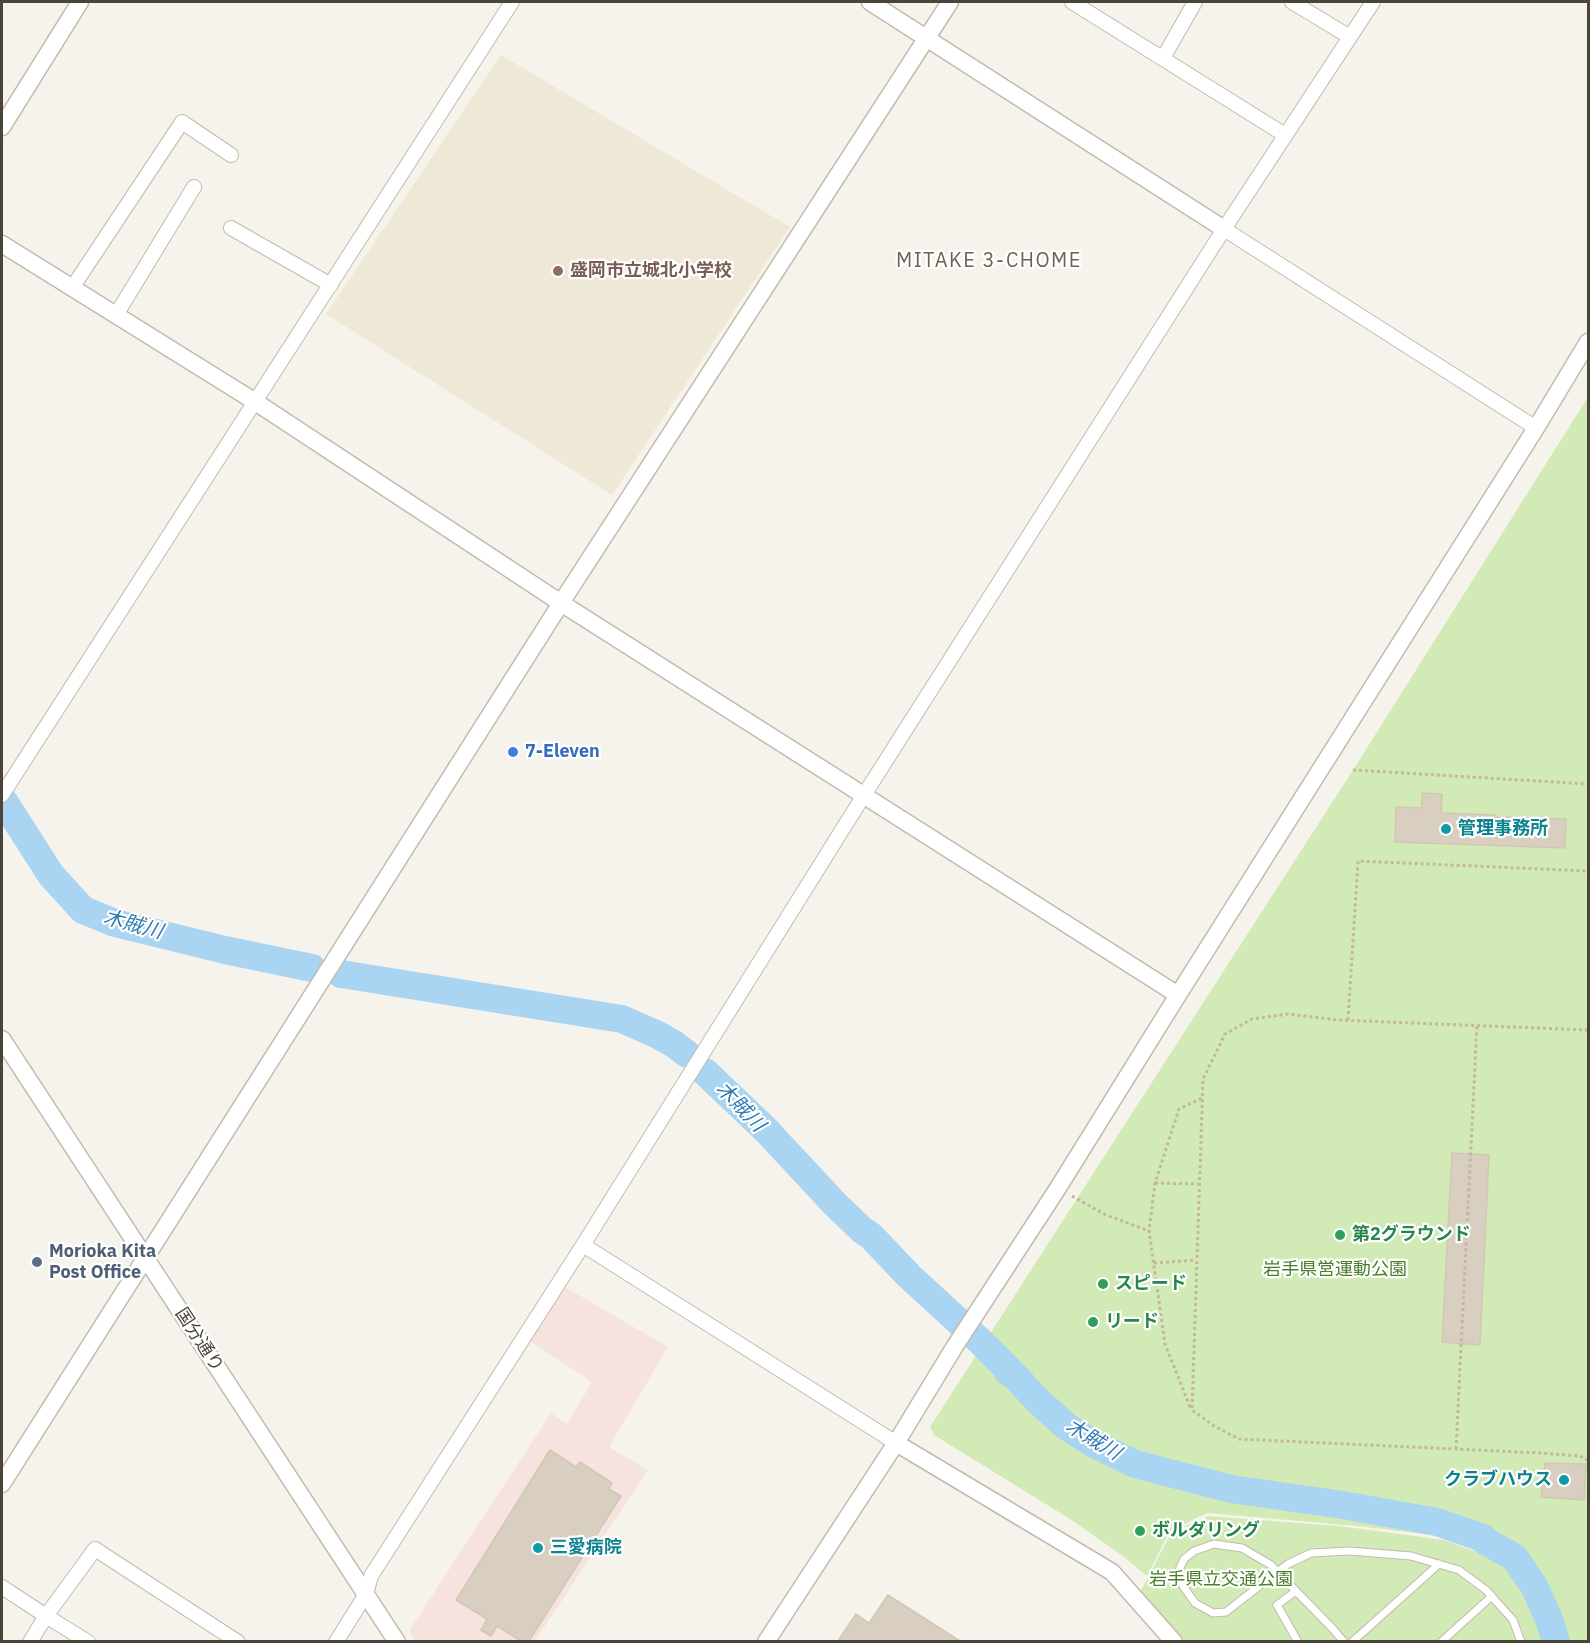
<!DOCTYPE html>
<html>
<head>
<meta charset="utf-8">
<style>
	body { margin:0 }
	#map { position:relative; width:1590px; height:1643px; overflow:hidden; background:#f6f3ec; font-family:"IBM Plex Sans",sans-serif }
	canvas { display:block }
	.frame { position:absolute; inset:0; border:3px solid #4b4439; pointer-events:none }
</style>
</head>
<body>
<div id="map">
<canvas width="1590" height="1643"></canvas>
<div class="frame"></div>
</div>
<script>
const ctx = document.querySelector('canvas').getContext('2d');
ctx.lineJoin = 'round';
function fill(path, color) { ctx.fillStyle = color; ctx.fill(path, 'evenodd'); }
const shape = rows => new Path2D(rows.map(r => 'M' + r).join(''));
function trace(path, color, width, dash) { ctx.strokeStyle = color; ctx.lineWidth = width; ctx.lineCap = dash ? 'butt' : 'round'; ctx.setLineDash(dash || []); ctx.stroke(path); }
function write(font, color, halo, rows, align = 'center') {
  ctx.font = font + ' "IBM Plex Sans","Noto Sans JP",sans-serif'; ctx.lineWidth = 4.5; ctx.setLineDash([]); ctx.textBaseline = 'middle'; ctx.strokeStyle = halo; ctx.fillStyle = color; for (const [text, x, y, turn = 0] of rows) {
    ctx.save(); ctx.translate(x, y); ctx.rotate((+turn || 0) * Math.PI / 180); ctx.textAlign = isNaN(turn) ? turn : align; if (halo) ctx.strokeText(text, 0, 0); ctx.fillText(text, 0, 0); ctx.restore();
  }
}
fill(shape([
	[501,55,790,227,612,495,326,314]
]), '#efe8d6');
fill(shape([
	[565,1287,668,1347,609,1447,648,1470,535,1641,416,1641,409,1631,551,1413,567,1424,592,1382,530,1341]
]), '#f6e3e0');
fill(shape([
	[1588,397,1588,1641,1552,1641,1524,1564,1441,1536,1357,1526,1207,1513,1170,1531,1147,1576,1123,1556,1070,1519,934,1435,930,1427,1353,770],
	[1208,1516,1339,1526,1444,1540,1521,1568,1546,1627,1550,1641,1185,1641,1141,1591,1171,1533]
]), '#d2eab5');
trace(shape([
	[5,803,51,875,83,910,115,923,225,950,312,968],
	[341,974,622,1019,658,1035,674,1044,687,1054],
	[705,1072,766,1130,834,1203,862,1230,871,1236,909,1276,982,1343,1008,1369,1008,1372,1014,1375,1037,1400,1066,1426,1094,1444,1135,1464,1231,1489,1343,1505,1437,1522,1483,1538,1485,1541,1514,1557,1534,1586,1549,1619,1556,1642]
]), '#a9d4f2', 28);
const building = shape([
	[1422,793,1442,794,1441,813,1496,815,1496,817,1566,819,1565,848,1395,842,1396,807,1422,808,1422,793],
	[1452,1153,1489,1155,1480,1345,1442,1342,1452,1153],
	[550,1450,576,1467,580,1462,612,1483,609,1489,621,1496,529,1641,521,1641,497,1626,491,1636,481,1630,487,1619,456,1600,550,1450],
	[1545,1463,1586,1464,1584,1500,1541,1497,1545,1463],
	[888,1595,960,1641,838,1641,856,1614,869,1623,888,1595]
]);
fill(building, '#d8cfc1');
trace(building, '#d3c7b4', 1.5);
const service = shape([
	[1296,1591,1277,1605,1298,1642],
	[1344,1642,1333,1629,1296,1591,1277,1572,1271,1565,1242,1548,1214,1544,1194,1551,1184,1559,1179,1570,1183,1586,1195,1603,1213,1613,1226,1612,1277,1572,1288,1564,1311,1553,1349,1551,1411,1556,1459,1570,1486,1590,1513,1620,1521,1642],
	[1352,1642,1439,1564],
	[1441,1642,1492,1596]
]);
const minor = shape([
	[1072,2,1285,135],
	[1292,2,1350,37],
	[1163,58,1195,2],
	[231,228,331,285],
	[1224,229,1536,428],
	[72,288,182,122,231,155],
	[116,315,194,187],
	[2,795,512,2],
	[583,1245,896,1443],
	[2,1587,46,1616,95,1549,238,1642],
	[30,1642,46,1616,88,1642],
	[336,1642,366,1594,371,1576,583,1245,864,795,1224,229,1373,2]
]);
const tertiary = shape([
	[870,2,1224,229],
	[2,127,80,2],
	[2,244,254,401,561,603,1178,995],
	[2,1039,397,1642],
	[896,1443,1112,1572,1174,1642],
	[2,1484,561,603,950,2],
	[766,1642,896,1443,955,1346,1058,1188,1178,995,1536,428,1588,342]
]);
trace(service, '#c2bbae', 9);
trace(minor, '#c2bbae', 16);
trace(tertiary, '#c2bbae', 19);
trace(shape([
	[1353,770,1588,784],
	[1348,1020,1358,861,1588,871],
	[1588,1030,1338,1020,1288,1014,1252,1019,1225,1034,1203,1079,1192,1410,1214,1426,1239,1439,1541,1453,1580,1456,1588,1460],
	[1155,1183,1198,1184],
	[1072,1196,1106,1215,1149,1231],
	[1154,1263,1196,1260],
	[1190,1407,1165,1344,1149,1231,1155,1183,1179,1109,1202,1098],
	[1456,1449,1477,1025]
]), '#c4b79f', 3, [3, 3]);
trace(service, '#fff', 7);
trace(minor, '#fff', 14);
trace(tertiary, '#fff', 16);
for (const [x, y, r, color] of [
	[558,271,6,"#8d6e63"],
	[513,752,6,"#3f7fe0"],
	[1446,829,6,"#0f9aa8"],
	[1340,1235,6,"#2e9e5b"],
	[37,1262,6,"#5c6f8a"],
	[1103,1284,6,"#2e9e5b"],
	[1093,1322,6,"#2e9e5b"],
	[1564,1480,6,"#0f9aa8"],
	[1140,1531,6,"#2e9e5b"],
	[538,1548,6,"#0f9aa8"]
]) { const dot = new Path2D(); dot.arc(x, y, r, 0, 2 * Math.PI); ctx.fillStyle = color; ctx.fill(dot); trace(dot, '#fff', 2); }
write('bold 18px', '#785e54', '#fff', [
	["盛岡市立城北小学校",570,271]
], 'left');
write('bold 18px', '#366cbe', '#fff', [
	["7-Eleven",525,752]
], 'left');
write('bold 18px', '#0d838f', '#fff', [
	["管理事務所",1458,829],
	["クラブハウス",1552,1480,"right"],
	["三愛病院",550,1548]
], 'left');
write('bold 18px', '#27864d', '#fff', [
	["第2グラウンド",1352,1235],
	["スピード",1115,1284],
	["リード",1105,1322],
	["ボルダリング",1152,1531]
], 'left');
write('bold 18px', '#4e5e75', '#fff', [
	["Morioka Kita",49,1252],
	["Post Office",49,1273]
], 'left');
write('18px', '#4a7f2a', '#fff', [
	["岩手県営運動公園",1335,1270],
	["岩手県立交通公園",1221,1580]
]);
write('18px', '#4b4439', '#fff', [
	["国分通り",199,1340,57]
]);
ctx.letterSpacing = '1.5px';
write('20px', '#6e6250', '#fff', [
	["MITAKE 3-CHOME",989,261]
]);
ctx.letterSpacing = '0px';
write('italic 20px', '#2e7ab2', '#fff', [
	["木賊川",133,925,15],
	["木賊川",740,1107,46],
	["木賊川",1093,1440,31]
]);
</script>
</body>
</html>
